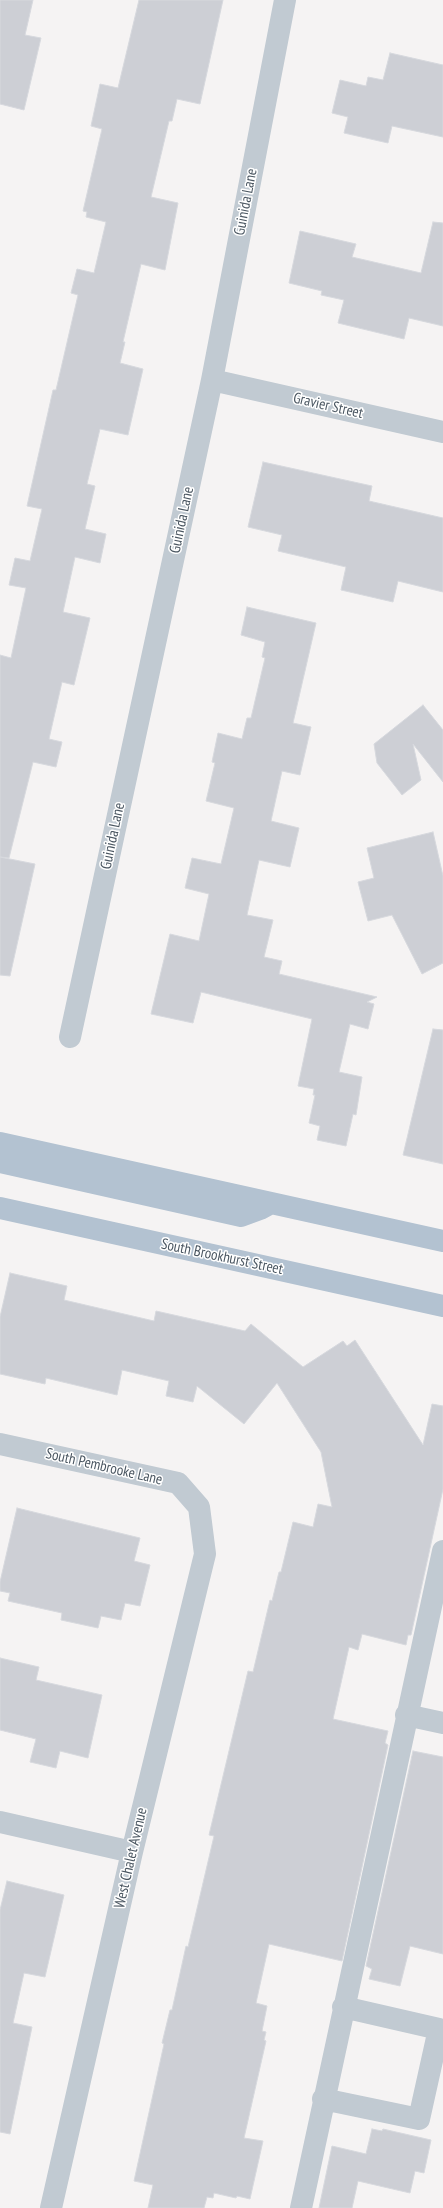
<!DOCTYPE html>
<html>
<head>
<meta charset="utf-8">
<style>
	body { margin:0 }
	canvas { display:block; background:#f5f3f3 }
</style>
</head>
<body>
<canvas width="443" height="2208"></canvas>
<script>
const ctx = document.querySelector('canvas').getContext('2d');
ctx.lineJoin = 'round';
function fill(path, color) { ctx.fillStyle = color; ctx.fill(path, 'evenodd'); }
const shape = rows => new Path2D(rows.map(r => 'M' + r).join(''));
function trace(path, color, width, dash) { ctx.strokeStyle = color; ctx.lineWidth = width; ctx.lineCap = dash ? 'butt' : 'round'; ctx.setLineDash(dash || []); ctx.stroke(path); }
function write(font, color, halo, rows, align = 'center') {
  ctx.font = font + ' "PT Sans Narrow",sans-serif'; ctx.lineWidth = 3; ctx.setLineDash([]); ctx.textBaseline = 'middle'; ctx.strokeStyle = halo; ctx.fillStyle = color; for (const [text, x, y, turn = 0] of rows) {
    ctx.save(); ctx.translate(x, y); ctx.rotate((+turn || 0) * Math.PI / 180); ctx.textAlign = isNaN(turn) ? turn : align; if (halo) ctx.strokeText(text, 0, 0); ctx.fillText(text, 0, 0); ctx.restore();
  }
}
const building = shape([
	[0,0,33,0,25,35,41,38,24,110,0,104,0,0],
	[139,0,223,0,200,104,177,99,172,121,169,121,151,197,178,203,165,270,141,264,123,342,125,342,120,363,143,369,128,435,100,429,87,484,95,486,85,529,106,534,100,563,75,557,63,612,90,618,74,685,62,682,49,739,62,742,56,767,33,762,9,858,0,857,35,864,10,976,0,975,0,655,11,658,26,588,9,585,15,558,30,561,42,509,27,506,53,390,56,390,78,295,71,293,77,269,94,273,106,222,86,217,87,212,83,211,102,129,91,126,100,84,118,88,139,0],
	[390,53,443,65,443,137,392,126,388,143,344,133,348,117,332,113,340,80,366,86,368,77,383,80,390,53],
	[433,222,443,223,443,326,409,318,404,339,338,323,344,300,321,295,322,291,289,283,300,231,356,244,352,257,421,273,433,222],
	[263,462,372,486,369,501,443,518,443,592,398,581,393,602,341,590,346,567,278,551,282,535,248,527,263,462],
	[247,607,316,623,293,723,311,727,300,775,282,771,271,821,299,828,290,867,259,860,247,915,273,920,264,957,282,961,279,974,377,997,367,1002,374,1004,368,1029,350,1024,339,1072,362,1077,356,1115,353,1114,346,1146,317,1140,320,1126,309,1123,315,1095,313,1095,314,1089,298,1086,312,1019,201,992,193,1023,151,1014,170,934,199,941,209,894,185,888,192,858,221,864,234,808,206,801,215,763,212,762,218,733,242,739,247,718,251,718,265,658,262,657,265,642,241,635,247,607],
	[423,705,443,730,443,782,413,744,421,780,402,795,377,763,374,744,423,705],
	[433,832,443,876,443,963,422,974,392,915,368,921,358,882,374,878,367,848,433,832],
	[433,1029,443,1030,443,1164,403,1155,433,1029],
	[10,1273,67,1286,64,1300,154,1321,156,1311,245,1331,251,1324,303,1367,343,1341,347,1346,355,1340,423,1445,432,1404,443,1406,443,1489,411,1635,408,1635,406,1645,362,1634,358,1650,349,1647,333,1719,388,1731,385,1743,388,1745,342,1961,269,1944,256,2003,267,2006,262,2031,266,2032,264,2040,266,2041,244,2138,263,2141,250,2199,237,2196,236,2198,214,2193,213,2198,207,2197,204,2208,148,2208,153,2185,134,2181,164,2044,162,2043,170,2010,172,2010,186,1946,188,1947,214,1836,209,1835,248,1671,253,1672,270,1600,272,1601,279,1572,281,1572,293,1522,313,1527,318,1504,332,1507,321,1452,277,1383,244,1424,197,1386,193,1402,166,1396,169,1381,122,1370,117,1395,46,1378,45,1384,0,1374,0,1317,10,1273],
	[17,1508,140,1538,134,1561,150,1565,140,1606,125,1603,121,1620,101,1616,98,1628,61,1620,62,1613,8,1601,10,1593,0,1591,0,1582,17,1508],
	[0,1658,39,1667,36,1680,102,1695,88,1758,60,1751,56,1768,30,1762,36,1739,0,1730,0,1658],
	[413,1751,443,1757,443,1954,410,1946,400,1986,369,1979,372,1969,366,1966,413,1751],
	[7,1881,64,1895,45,1977,24,1973,13,2023,32,2027,10,2134,0,2132,0,1910,7,1881],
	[372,2129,382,2131,383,2129,431,2140,424,2173,415,2171,410,2193,358,2181,352,2208,319,2208,332,2146,366,2154,372,2129]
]);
fill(building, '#cdcfd5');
trace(building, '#d7d9de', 1);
trace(shape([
	[212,380,443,432],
	[70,1037,212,380,285,0],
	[0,1444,178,1483,199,1507,205,1554,132,1852,51,2208],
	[406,1715,443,1723],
	[0,1822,132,1852],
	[323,2099,419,2119,439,2029,343,2007],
	[301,2208,443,1551]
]), '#c1cad2', 22);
trace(shape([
	[0,1143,443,1241],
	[0,1162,241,1216,260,1209,271,1203],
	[0,1208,443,1306]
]), '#b3c2d1', 22);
write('15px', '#4a5661', '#fff', [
	["Guinida Lane",246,202,-79],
	["Gravier Street",328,406,13],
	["Guinida Lane",182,520,-78],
	["Guinida Lane",113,836,-78],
	["South Brookhurst Street",222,1257,12],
	["South Pembrooke Lane",104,1467,13],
	["West Chalet Avenue",131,1858,-77]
]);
</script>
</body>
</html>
